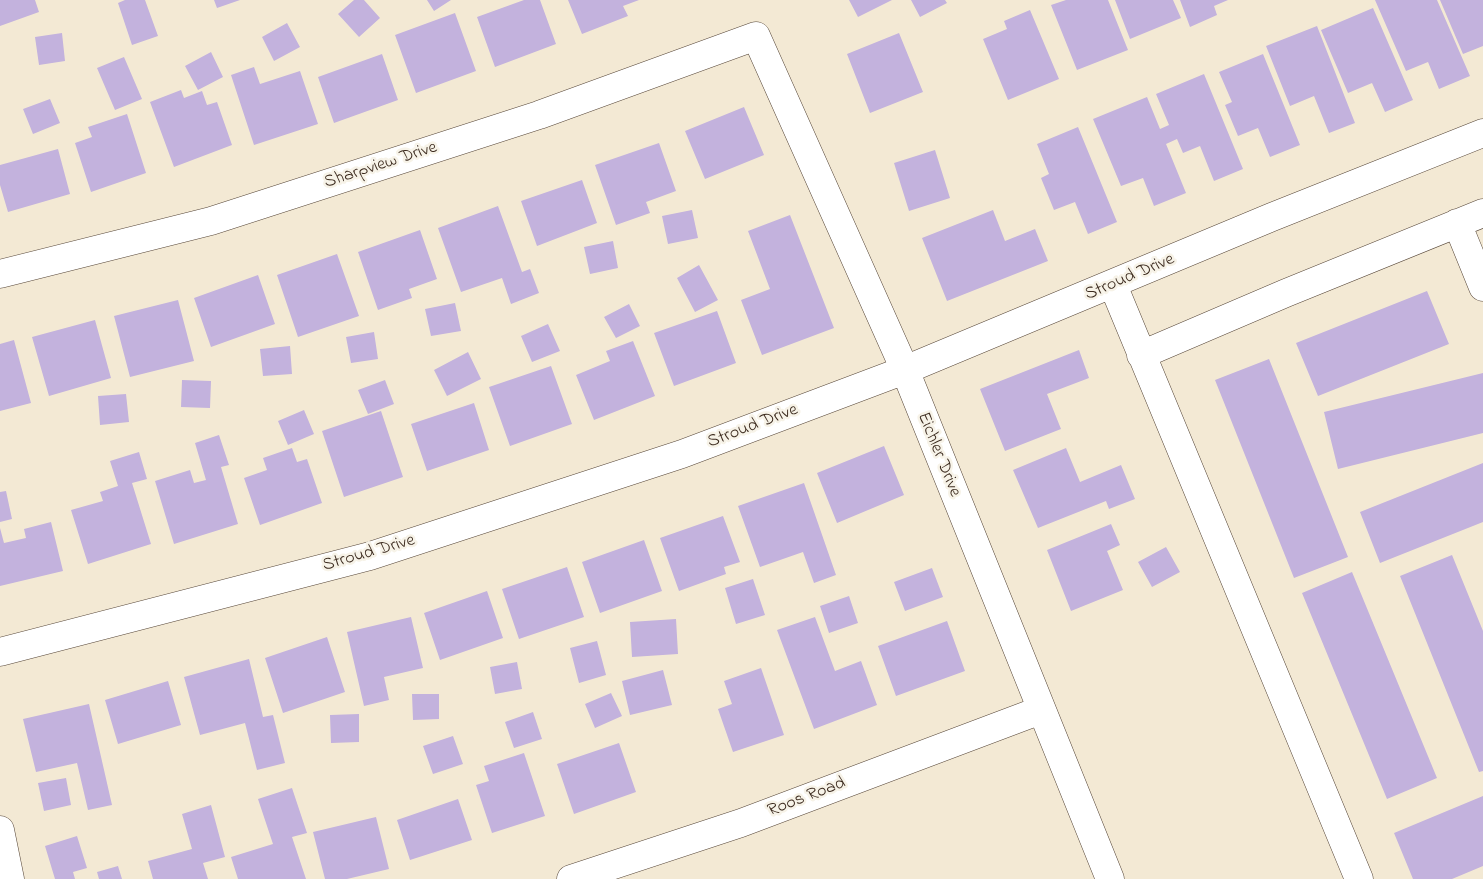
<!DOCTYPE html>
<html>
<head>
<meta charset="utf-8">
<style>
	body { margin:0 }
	canvas { display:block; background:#f3e9d4 }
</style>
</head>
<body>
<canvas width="1483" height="879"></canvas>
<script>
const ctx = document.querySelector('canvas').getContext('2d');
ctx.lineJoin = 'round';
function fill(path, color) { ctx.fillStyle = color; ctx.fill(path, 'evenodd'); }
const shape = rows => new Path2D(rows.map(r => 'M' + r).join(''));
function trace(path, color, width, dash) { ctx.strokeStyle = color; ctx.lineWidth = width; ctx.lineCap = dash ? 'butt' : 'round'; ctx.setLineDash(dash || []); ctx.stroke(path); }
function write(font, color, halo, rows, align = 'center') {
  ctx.font = font + ' "Indie Flower",sans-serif'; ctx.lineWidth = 5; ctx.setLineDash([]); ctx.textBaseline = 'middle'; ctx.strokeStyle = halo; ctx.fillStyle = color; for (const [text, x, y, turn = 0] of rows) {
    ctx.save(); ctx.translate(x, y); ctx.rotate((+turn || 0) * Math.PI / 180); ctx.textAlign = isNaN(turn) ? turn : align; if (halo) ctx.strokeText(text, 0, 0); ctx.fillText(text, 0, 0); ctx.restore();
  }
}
fill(shape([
	[0,0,35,0,39,12,0,26],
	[125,0,145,0,158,36,132,45,118,3],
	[214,0,240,0,217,8],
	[354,0,364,0,380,18,359,37,338,14],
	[427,0,451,0,434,11],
	[524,0,540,0,556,44,495,67,477,17],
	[568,0,639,0,623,6,628,16,582,34],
	[849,0,892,0,858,17],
	[911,0,945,0,947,3,920,17],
	[1066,0,1108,0,1128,50,1077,70,1051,5],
	[1115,0,1173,0,1181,18,1130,39],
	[1180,0,1228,0,1214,6,1217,15,1190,27],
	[1375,0,1437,0,1470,76,1439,89,1428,62,1406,71],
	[1440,0,1483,0,1483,46,1463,54],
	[1373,8,1413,100,1385,112,1372,83,1348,93,1321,30],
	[1030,10,1059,79,1008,100,983,39,1007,29,1004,21],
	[455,13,476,71,416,93,395,35],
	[287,23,300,47,274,61,262,37],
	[1317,26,1355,123,1329,133,1314,96,1290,106,1266,46],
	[62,33,65,61,39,65,35,37],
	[899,33,923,92,870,113,847,54],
	[211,52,223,77,198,90,185,66],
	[382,54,398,100,334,123,318,77],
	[1263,54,1300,145,1270,157,1258,128,1238,136,1225,105,1232,102,1219,72],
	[124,57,142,99,115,110,97,68],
	[254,67,260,84,300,71,318,124,254,145,231,75],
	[1204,74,1243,169,1214,181,1200,146,1183,153,1177,139,1166,144,1186,193,1154,206,1143,178,1121,186,1093,119,1147,97,1160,129,1169,125,1156,94],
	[181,90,184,98,202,91,207,105,217,102,232,145,174,167,150,102],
	[50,99,60,123,33,134,23,109],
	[744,107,764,155,705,179,685,131],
	[127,114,146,173,91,192,75,143,92,137,88,127],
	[1078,127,1117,222,1088,234,1075,202,1054,210,1041,178,1049,174,1037,144],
	[659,143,676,191,646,202,650,213,616,225,595,165],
	[58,149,70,194,8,212,0,185,0,165],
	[935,150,950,198,909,211,894,163],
	[582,180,597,223,537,246,521,201],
	[498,206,522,272,530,269,539,293,511,304,502,278,461,292,438,228],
	[692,210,698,238,668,244,662,216],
	[993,210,1005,241,1035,229,1048,261,947,301,922,238],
	[790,215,834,328,762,355,741,300,770,289,748,231],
	[420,230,437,279,409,289,412,298,378,310,358,252],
	[613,241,618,268,590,274,584,247],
	[337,254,359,316,298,337,277,275],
	[699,265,718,300,695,312,677,278],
	[258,275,275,324,211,347,194,298],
	[1427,291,1449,344,1318,396,1296,343],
	[178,300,194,361,130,377,114,316],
	[455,303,461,331,431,336,425,309],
	[629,304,640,326,616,338,604,317],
	[717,311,736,363,674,386,654,333],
	[95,320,111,378,49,396,32,337],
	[548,324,560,351,532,362,521,336],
	[374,332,378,359,351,363,346,337],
	[14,340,31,403,0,411,0,344],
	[633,341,655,396,594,420,576,375,610,361,606,351],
	[290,346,292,374,263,376,260,349],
	[1079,350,1089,378,1047,394,1061,429,1005,451,980,389],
	[468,352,481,379,447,396,434,370],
	[1269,359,1348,557,1294,578,1215,380],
	[551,366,572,424,510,446,489,387],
	[1483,373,1483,433,1338,469,1324,412],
	[182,380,211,381,210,408,181,407],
	[385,380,394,404,368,414,358,390],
	[126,394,129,422,100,425,98,396],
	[474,403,489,450,427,471,411,424],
	[304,410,314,434,288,445,278,421],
	[381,411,403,477,344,497,322,431],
	[219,435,229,465,221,467,238,524,174,544,155,481,190,470,194,483,206,480,195,443],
	[884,446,904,495,837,523,817,473],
	[292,448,297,462,307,459,322,503,260,525,244,478,267,470,263,458],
	[1066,448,1080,482,1121,465,1135,499,1109,509,1106,501,1038,528,1013,470],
	[139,452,147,479,132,483,151,544,88,564,71,510,103,501,100,492,118,486,110,461],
	[1483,463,1483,522,1380,563,1360,512],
	[804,483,836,575,814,583,803,552,760,567,738,506],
	[6,491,12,519,0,522,0,492],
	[723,516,740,562,724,567,726,574,679,591,660,538],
	[51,522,63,571,0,586,0,528,4,543,26,538,24,529],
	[1111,524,1120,545,1107,551,1123,590,1071,611,1047,550],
	[644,540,662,591,600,613,582,562],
	[1166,547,1180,572,1152,587,1138,562],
	[1452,555,1483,631,1483,771,1479,772,1400,576],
	[567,567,584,617,519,639,502,589],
	[932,568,943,597,905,611,894,582],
	[1352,572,1437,778,1387,799,1302,593],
	[753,579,765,615,736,624,725,588],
	[487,591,503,638,440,660,424,613],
	[849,596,858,623,829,633,820,606],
	[411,617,423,668,384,677,389,700,364,706,347,632],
	[815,617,835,671,861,661,877,705,814,729,777,630],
	[676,619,678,654,632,657,630,622],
	[947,621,965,671,896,696,878,646],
	[327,637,345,692,283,713,265,658],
	[597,641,606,675,579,683,570,648],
	[249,659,263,717,273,715,285,763,257,770,245,723,200,735,184,677],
	[517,662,522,689,495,694,490,667],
	[761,668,784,735,733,752,718,709,732,704,724,681],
	[663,670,672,705,630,715,622,681],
	[168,681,181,725,118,744,105,700],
	[611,693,622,716,595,728,585,704],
	[412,694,439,694,439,719,413,720],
	[89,704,112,805,88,810,77,763,36,772,23,719],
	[533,712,542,739,514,748,505,722],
	[359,714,359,742,331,743,330,715],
	[453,736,463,764,433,774,423,746],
	[619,743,636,792,574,814,557,764],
	[524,753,545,816,492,833,476,785,489,781,484,766],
	[66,778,71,805,44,811,38,783],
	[292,788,307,833,292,837,306,879,238,879,231,857,273,844,258,799],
	[1483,796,1483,866,1452,879,1413,879,1394,833],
	[458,799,472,840,410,860,397,820],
	[211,805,225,857,203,863,208,879,153,879,148,861,192,849,182,814],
	[376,817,389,869,347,879,325,879,313,832],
	[77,836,87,868,73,872,75,879,55,879,45,846],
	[118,866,122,879,99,879,97,872]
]), '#c3b2dd');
const minor = shape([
	[1457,223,1483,287],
	[0,274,211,221,539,115,756,36,905,370,1110,879],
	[1113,285,1359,879],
	[1141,355,1286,293,1483,213],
	[0,652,370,556,682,454,905,370,1272,217,1483,133],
	[0,830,10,879],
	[571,879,741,823,1041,710]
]);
trace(minor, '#574739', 29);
trace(minor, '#fff', 28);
write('18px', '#3b2a1e', '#f7f3e8', [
	["Sharpview Drive",381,166,-18],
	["Stroud Drive",1130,278,-23],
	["Stroud Drive",753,427,-21],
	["Eichler Drive",938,455,68],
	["Stroud Drive",369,554,-16],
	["Roos Road",807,798,-21]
]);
</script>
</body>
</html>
